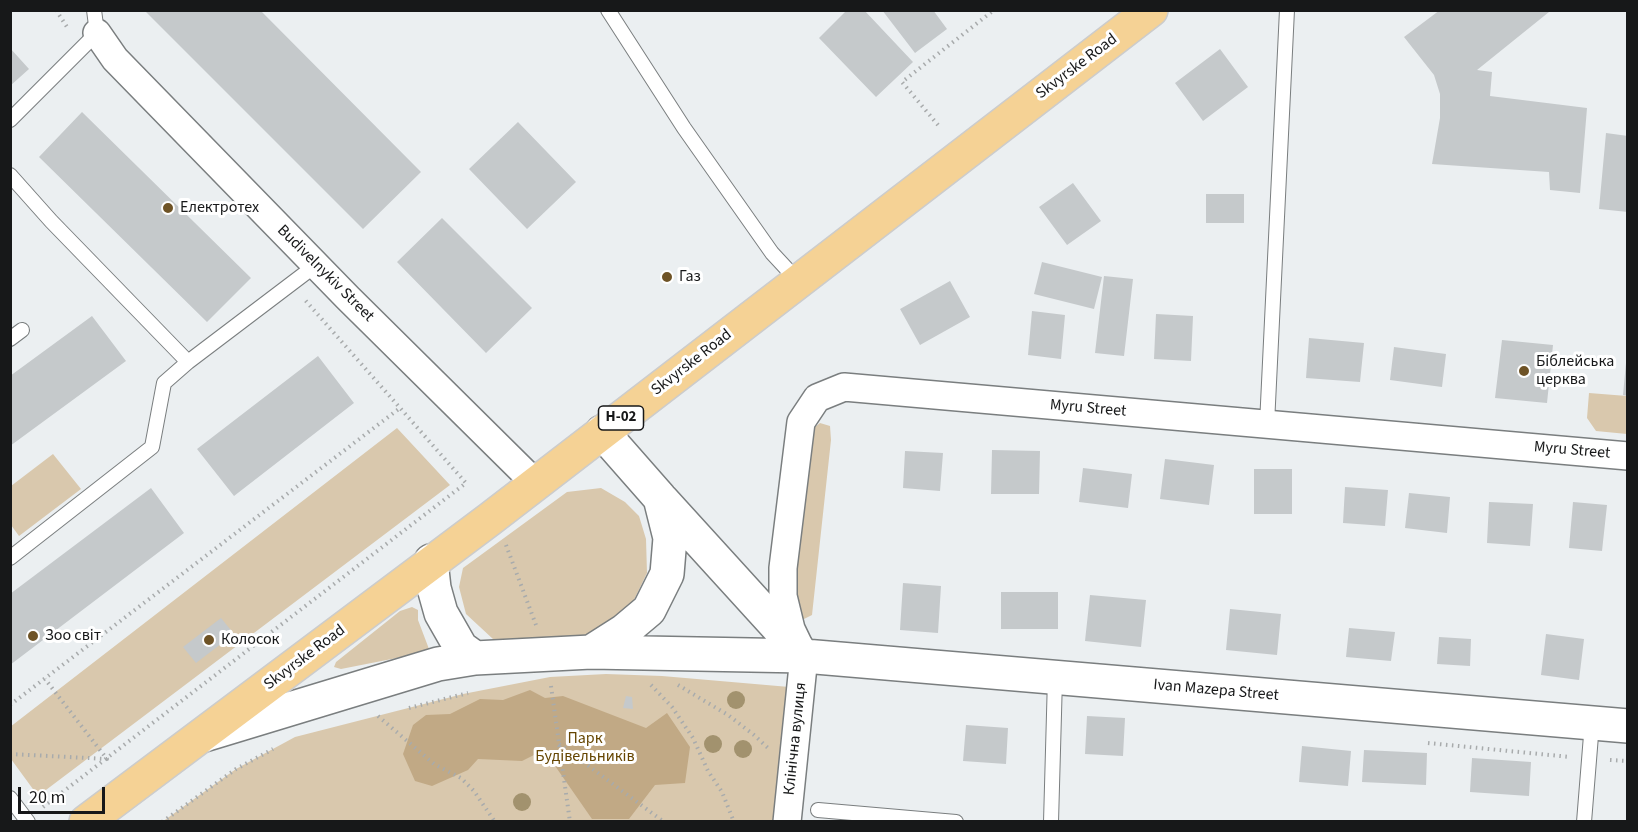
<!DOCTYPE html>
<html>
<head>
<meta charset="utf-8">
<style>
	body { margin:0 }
	#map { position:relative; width:1638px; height:832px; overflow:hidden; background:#ebeff1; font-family:"Source Sans 3",sans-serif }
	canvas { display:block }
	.frame { position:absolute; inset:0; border:12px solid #171819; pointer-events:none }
	.scale { position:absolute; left:18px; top:787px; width:87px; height:27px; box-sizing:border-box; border:3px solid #171819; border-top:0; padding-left:8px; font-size:18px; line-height:21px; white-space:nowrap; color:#171819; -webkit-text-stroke:4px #fff; paint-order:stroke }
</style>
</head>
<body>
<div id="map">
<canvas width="1638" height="832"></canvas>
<div class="frame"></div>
<div class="scale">20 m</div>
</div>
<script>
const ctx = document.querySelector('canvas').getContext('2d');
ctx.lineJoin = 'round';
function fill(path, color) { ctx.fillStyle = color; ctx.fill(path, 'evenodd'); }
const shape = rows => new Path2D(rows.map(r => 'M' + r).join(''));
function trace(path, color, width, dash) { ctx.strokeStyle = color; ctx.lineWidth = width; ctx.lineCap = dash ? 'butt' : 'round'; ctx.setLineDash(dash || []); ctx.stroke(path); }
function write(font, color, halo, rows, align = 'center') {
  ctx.font = font + ' "Source Sans 3",sans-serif'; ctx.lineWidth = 6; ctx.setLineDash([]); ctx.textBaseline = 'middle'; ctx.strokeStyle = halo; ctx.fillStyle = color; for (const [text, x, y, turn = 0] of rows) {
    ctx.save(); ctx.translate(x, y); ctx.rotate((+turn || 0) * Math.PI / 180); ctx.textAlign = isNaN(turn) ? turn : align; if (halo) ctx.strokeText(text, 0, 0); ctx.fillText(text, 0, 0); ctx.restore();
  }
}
fill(shape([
	[1589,393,1627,396,1627,434,1596,431,1587,418],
	[820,423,830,426,831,440,812,615,802,620,792,599,810,431],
	[397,428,450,485,38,796,11,759,10,727],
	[53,454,81,489,19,536,11,525,11,486],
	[601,488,625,502,639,516,646,539,647,573,633,602,612,622,583,636,512,645,493,639,466,614,459,587,463,568,567,492],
	[412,607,418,610,418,620,429,649,412,655,341,669,334,667,336,662,400,611],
	[606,674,662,676,801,688,787,821,162,822,236,769,295,737,463,694,550,677]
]), '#d9c8ad');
fill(shape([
	[530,690,545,698,563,696,646,728,667,713,690,747,685,783,655,785,629,819,592,819,544,750,522,761,478,759,468,770,432,786,415,781,403,754,413,725,426,715,450,714,480,699,503,700]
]), '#c1a985');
fill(shape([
	[147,10,260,10,421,172,363,229,146,12],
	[847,10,864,10,913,62,876,97,819,38],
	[882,10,933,10,947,29,915,53],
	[1440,10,1548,10,1549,12,1477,70,1492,72,1490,96,1587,108,1580,193,1550,190,1549,172,1432,164,1440,118,1440,94,1434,75,1404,37],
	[10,48,29,69,10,86],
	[1220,49,1248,87,1203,121,1175,83],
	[82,112,251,278,207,322,39,157],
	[518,122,576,182,527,229,469,169],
	[1606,133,1628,136,1628,212,1599,209],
	[1073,183,1101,221,1067,245,1039,207],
	[1206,194,1244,194,1244,223,1206,223],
	[442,218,532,308,486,353,397,262],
	[1042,262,1102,277,1094,309,1034,294],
	[1104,276,1133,279,1124,356,1095,353],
	[950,281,970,317,920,345,900,309],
	[1032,311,1065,315,1061,359,1028,355],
	[1156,314,1193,316,1191,361,1154,359],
	[92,316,126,361,10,446,10,376],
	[1309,338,1364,343,1360,382,1306,378],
	[1502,340,1553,345,1547,403,1495,398],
	[1394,347,1446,354,1442,387,1390,380],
	[318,356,354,403,234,496,197,449],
	[1626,363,1628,364,1628,396,1623,395],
	[992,450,1040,451,1039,494,991,494],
	[905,451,943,453,940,491,903,488],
	[1165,459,1214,465,1209,505,1160,499],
	[1083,468,1132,474,1128,508,1079,502],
	[1254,469,1292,469,1292,514,1254,514],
	[1345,487,1388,490,1385,526,1343,523],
	[151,488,184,533,10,665,10,594],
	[1409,493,1450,497,1447,533,1405,528],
	[1489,502,1533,504,1530,546,1487,543],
	[1573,502,1607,505,1602,551,1569,548],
	[903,583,941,586,938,633,900,630],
	[1001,592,1058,592,1058,629,1001,629],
	[1090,595,1146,600,1141,647,1085,641],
	[1230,609,1281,614,1277,655,1226,650],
	[221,618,234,634,196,663,183,647],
	[1349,628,1395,632,1391,661,1346,657],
	[1546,634,1584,639,1579,680,1541,675],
	[1439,637,1471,639,1470,666,1437,664],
	[626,696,632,697,633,709,623,708],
	[1087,716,1125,718,1123,756,1085,754],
	[966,725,1008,728,1006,764,963,761],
	[1302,746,1351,751,1348,786,1299,782],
	[1364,750,1427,753,1426,785,1362,782],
	[1472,758,1531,762,1529,796,1470,792]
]), '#c5c9cb');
const service = shape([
	[608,10,684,128,772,253,798,281],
	[10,120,97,33,94,10],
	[10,175,51,221,188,362],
	[10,339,22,330],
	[1267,424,1287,10],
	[10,558,152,447,164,383,188,362,316,265],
	[10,798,28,822],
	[818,810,956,822],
	[1051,822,1055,678],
	[1584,822,1592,723]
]);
const minor = shape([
	[97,33,115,59,348,298,535,483],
	[787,822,804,656,791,629,783,596,783,568,801,422,817,398,844,387,1628,456]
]);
const tertiary = shape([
	[662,500,804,656],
	[431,561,434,588,441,613,461,648,475,658],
	[591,652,624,631,649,610,667,574,670,538,660,498,602,432],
	[204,735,438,664,475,658,591,652,804,656,1628,726]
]);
const primary = shape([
	[86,822,490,519,1151,10]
]);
trace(service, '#7a7e7f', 16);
trace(minor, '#7a7e7f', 30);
trace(tertiary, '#7a7e7f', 36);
trace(primary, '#ccc', 36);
trace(shape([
	[56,10,69,30],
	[938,125,902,82,994,10],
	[506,545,536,625],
	[651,685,672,707,693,738,708,771,722,792,734,822],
	[678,685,728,715,754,735,768,748],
	[551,686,570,822],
	[10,705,400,408],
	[409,708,468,693],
	[378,716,434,764,461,778,474,791,495,822],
	[1428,743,1570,757],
	[559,744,664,822],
	[10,754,107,759,45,679],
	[1610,760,1628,761],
	[43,807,466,483,305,300],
	[162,822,236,769,273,749]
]), '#a8abac', 4, [1.5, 4.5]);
trace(service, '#fff', 14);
trace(minor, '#fff', 27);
trace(tertiary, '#fff', 33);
trace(primary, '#f5d295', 33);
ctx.fillStyle = '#a2926e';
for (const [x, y] of [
	[736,700],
	[713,744],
	[743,749],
	[522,802]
]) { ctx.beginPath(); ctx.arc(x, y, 9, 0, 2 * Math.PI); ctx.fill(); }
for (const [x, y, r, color] of [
	[168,208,6,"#6e5326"],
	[667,277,6,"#6e5326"],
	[1524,371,6,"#6e5326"],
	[33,636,6,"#6e5326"],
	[209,640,6,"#6e5326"]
]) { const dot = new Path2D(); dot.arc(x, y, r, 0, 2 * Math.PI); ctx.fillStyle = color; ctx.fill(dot); trace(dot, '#fff', 2); }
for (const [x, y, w] of [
	[621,418,45]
]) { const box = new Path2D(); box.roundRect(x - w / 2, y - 12, w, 24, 4.5); ctx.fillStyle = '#fff'; ctx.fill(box); trace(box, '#171819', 1.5); }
write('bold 15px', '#171819', null, [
	["Н-02",621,418]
]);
write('16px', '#171819', '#fff', [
	["Skvyrske Road",1077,67,-37],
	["Budivelnykiv Street",325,274,45],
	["Skvyrske Road",692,363,-38],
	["Myru Street",1088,409,5],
	["Myru Street",1572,451,5],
	["Skvyrske Road",305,658,-37],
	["Ivan Mazepa Street",1216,691,5],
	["Клінічна вулиця",796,739,-84]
]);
write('16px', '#171819', '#fff', [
	["Електротех",180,208],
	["Газ",679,277],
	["Біблейська",1536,362],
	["церква",1536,380],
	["Зоо світ",45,636],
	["Колосок",221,640]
], 'left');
write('16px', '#664602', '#fff', [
	["Парк",585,739],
	["Будівельників",585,757]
]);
</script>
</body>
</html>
